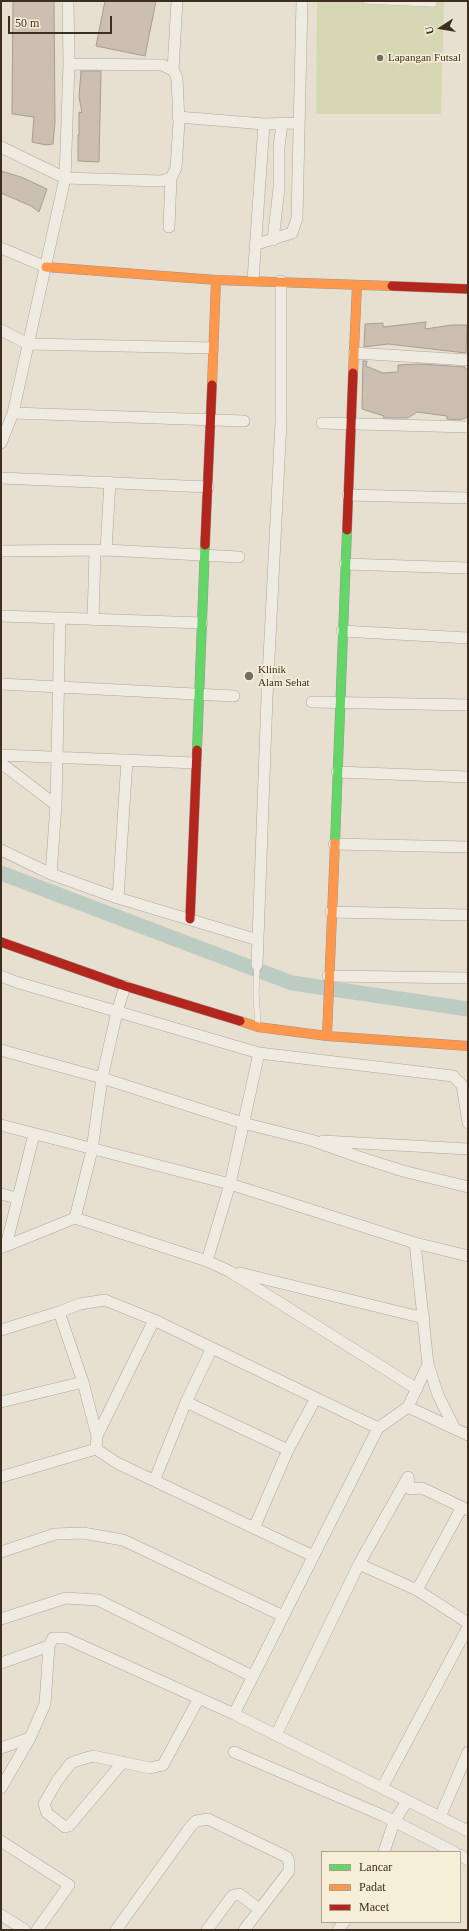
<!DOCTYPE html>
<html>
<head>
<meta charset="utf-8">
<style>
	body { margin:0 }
	#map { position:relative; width:469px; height:1931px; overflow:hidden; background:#e7e0d1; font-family:"Times New Roman",serif }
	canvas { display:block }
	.frame { position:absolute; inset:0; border:2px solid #3d2e20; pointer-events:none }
	.legend { position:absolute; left:321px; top:1851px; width:140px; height:72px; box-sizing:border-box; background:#f7eed8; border:1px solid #ada18e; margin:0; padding:5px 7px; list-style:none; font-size:12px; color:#3d2e20 }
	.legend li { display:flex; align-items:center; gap:8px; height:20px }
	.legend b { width:20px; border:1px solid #ada18e }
	.north { position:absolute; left:421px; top:8px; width:40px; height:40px; -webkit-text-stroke:3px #f7eed8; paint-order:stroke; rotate:258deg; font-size:11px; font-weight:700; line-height:16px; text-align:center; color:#3d2e20 }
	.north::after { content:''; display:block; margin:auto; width:14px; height:18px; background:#3d2e20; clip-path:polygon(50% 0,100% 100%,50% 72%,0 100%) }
	.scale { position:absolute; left:8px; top:16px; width:104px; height:18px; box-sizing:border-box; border:2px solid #3d2e20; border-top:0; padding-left:5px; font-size:12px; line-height:14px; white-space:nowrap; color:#3d2e20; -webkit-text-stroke:3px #f7eed8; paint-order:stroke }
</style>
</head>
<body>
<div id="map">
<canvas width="469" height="1931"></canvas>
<div class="frame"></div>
<ul class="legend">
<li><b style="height:5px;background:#63d668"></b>Lancar</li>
<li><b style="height:5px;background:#ff974d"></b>Padat</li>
<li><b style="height:5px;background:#b3261e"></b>Macet</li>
</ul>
<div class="north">U</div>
<div class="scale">50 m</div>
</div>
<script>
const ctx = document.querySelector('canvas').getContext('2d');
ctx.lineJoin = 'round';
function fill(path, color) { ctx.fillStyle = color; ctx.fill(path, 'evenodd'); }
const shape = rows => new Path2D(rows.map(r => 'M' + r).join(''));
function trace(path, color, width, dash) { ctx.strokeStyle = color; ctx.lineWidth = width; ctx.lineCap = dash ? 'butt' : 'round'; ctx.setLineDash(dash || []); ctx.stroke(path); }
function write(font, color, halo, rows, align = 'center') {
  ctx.font = font + ' "Times New Roman",serif'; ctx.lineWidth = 3; ctx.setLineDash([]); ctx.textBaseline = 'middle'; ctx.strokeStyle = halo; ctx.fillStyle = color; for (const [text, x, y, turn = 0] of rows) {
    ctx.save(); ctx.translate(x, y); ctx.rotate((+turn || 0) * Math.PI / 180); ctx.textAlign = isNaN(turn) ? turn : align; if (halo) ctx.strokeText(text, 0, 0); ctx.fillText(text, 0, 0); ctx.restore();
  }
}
fill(shape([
	[317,1,444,1,441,114,316,114]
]), '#d6d7b3');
trace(shape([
	[1,873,292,983,468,1009]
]), '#bcccc2', 15);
const building = shape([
	[13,1,54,1,55,122,53,144,46,145,32,142,34,117,12,114,13,1],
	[105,1,156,1,145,56,96,46,105,1],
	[81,71,101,71,99,162,78,161,78,135,79,135,79,112,82,113,79,97,81,71],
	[1,171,21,177,47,189,39,212,31,206,1,193,1,171],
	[426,322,425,329,452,325,467,325,466,353,388,344,364,347,365,324,383,323,383,327,426,322],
	[363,361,367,361,366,366,383,373,398,372,398,365,421,364,465,367,465,369,468,369,468,417,460,420,447,419,447,416,417,412,408,418,383,418,384,416,362,409,363,361]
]);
fill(building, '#cbbfb2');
trace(building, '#a89c90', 1);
const lane = shape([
	[366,1,434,4],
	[257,965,256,993,258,1024]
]);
const street = shape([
	[69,64,162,65,173,70],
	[178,117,264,124,298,123],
	[1,147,65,178,161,181,171,178],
	[169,227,171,178,176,168,179,122,177,78,173,70,177,1],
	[273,240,279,188,279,147,282,124],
	[257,244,292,233,297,218,302,1],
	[1,248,46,267],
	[253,280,264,124],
	[1,330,28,344,213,348],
	[354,353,468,360],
	[13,413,244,421],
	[322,423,468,427],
	[1,443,13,413,65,178,69,64,68,1],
	[1,478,208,487],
	[348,495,468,498],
	[106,550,110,482],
	[1,551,106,550,239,557],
	[345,564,468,568],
	[1,616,202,623],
	[93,620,95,551],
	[342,631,468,638],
	[1,684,234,696],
	[312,702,468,705],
	[1,755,196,763],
	[1,763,56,805],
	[337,772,468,777],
	[334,844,468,847],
	[1,850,51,874,118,898,258,940],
	[51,874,56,805,60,619],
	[118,898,127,760],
	[331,912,468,915],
	[257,965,267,697,281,422,281,281],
	[1,976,16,982,259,1053,453,1076,462,1085,468,1123],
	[328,976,468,978],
	[1,1050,102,1078,243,1123,311,1140,359,1157,403,1171,468,1187],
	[1,1125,230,1184,415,1243,468,1256],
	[323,1141,468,1149],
	[1,1194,17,1198],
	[75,1218,92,1150,102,1078,117,1012,125,986],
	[6,1246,34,1134],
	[1,1248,75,1218,207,1261,229,1271,417,1389],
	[207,1261,230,1184,259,1053],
	[240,1273,424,1318],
	[59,1312,83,1382,97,1436],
	[1,1330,59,1312,80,1304,105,1300,154,1320,378,1428],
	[428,1364,438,1395,455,1429],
	[1,1402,83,1382],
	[186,1402,288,1450],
	[408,1407,468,1435],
	[96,1449,97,1436,154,1320],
	[1,1477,96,1449,117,1463,313,1556],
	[155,1479,186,1402,212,1348],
	[254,1528,288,1450,316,1398],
	[1,1552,55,1534,83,1533,123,1540,283,1616],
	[359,1564,417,1590,468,1623],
	[417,1590,462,1507],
	[1,1619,66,1598,98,1600,252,1676],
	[1,1663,49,1646],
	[234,1714,378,1428,408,1407,428,1364,415,1243],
	[276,1735,359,1564,408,1477,410,1489,422,1488,468,1510],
	[1,1748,30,1738],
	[234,1752,384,1816,454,1852],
	[123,1762,69,1826,65,1827,47,1813,44,1804,57,1781,71,1763,76,1761,93,1756,150,1768,163,1765,199,1698],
	[1,1788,30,1738,45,1704,49,1646,53,1638,65,1638,234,1714,468,1831],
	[382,1788,468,1627],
	[440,1817,468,1752],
	[1,1841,69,1885,37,1930],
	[384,1852,394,1822,407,1801],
	[460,1855,468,1860],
	[1,1915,25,1930],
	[116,1930,191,1826,196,1821,208,1819,287,1857,289,1862,289,1871,244,1930],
	[207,1930,232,1896,239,1894,259,1909],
	[338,1930,344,1922]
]);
const fast = shape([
	[197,750,205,545],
	[335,843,347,530]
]);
const slow = shape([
	[46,267,216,280,392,286],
	[353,373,357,285],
	[212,385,216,280],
	[240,1021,258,1027,327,1036,468,1046],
	[327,1036,335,843]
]);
const jam = shape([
	[392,286,468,289],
	[347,530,353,373],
	[205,545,212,385],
	[190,919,197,750],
	[1,942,125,986,240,1021]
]);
trace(lane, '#ada599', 6);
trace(street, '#ada599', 12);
trace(fast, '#9c958a', 10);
trace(slow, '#9c958a', 10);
trace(jam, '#9c958a', 10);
trace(lane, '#efebe3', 5.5);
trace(street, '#efebe3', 11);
trace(fast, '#63d668', 9);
trace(slow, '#ff974d', 9);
trace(jam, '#b3261e', 9);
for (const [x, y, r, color] of [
	[380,58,4,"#786c5e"],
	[249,676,5,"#786c5e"]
]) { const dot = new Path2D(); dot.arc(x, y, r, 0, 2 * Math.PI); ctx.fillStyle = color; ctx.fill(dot); trace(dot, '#f7eed8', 1.5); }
write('11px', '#3d2e20', '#f7eed8', [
	["Lapangan Futsal",388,58],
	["Klinik",258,670],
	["Alam Sehat",258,683]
], 'left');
</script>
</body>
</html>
